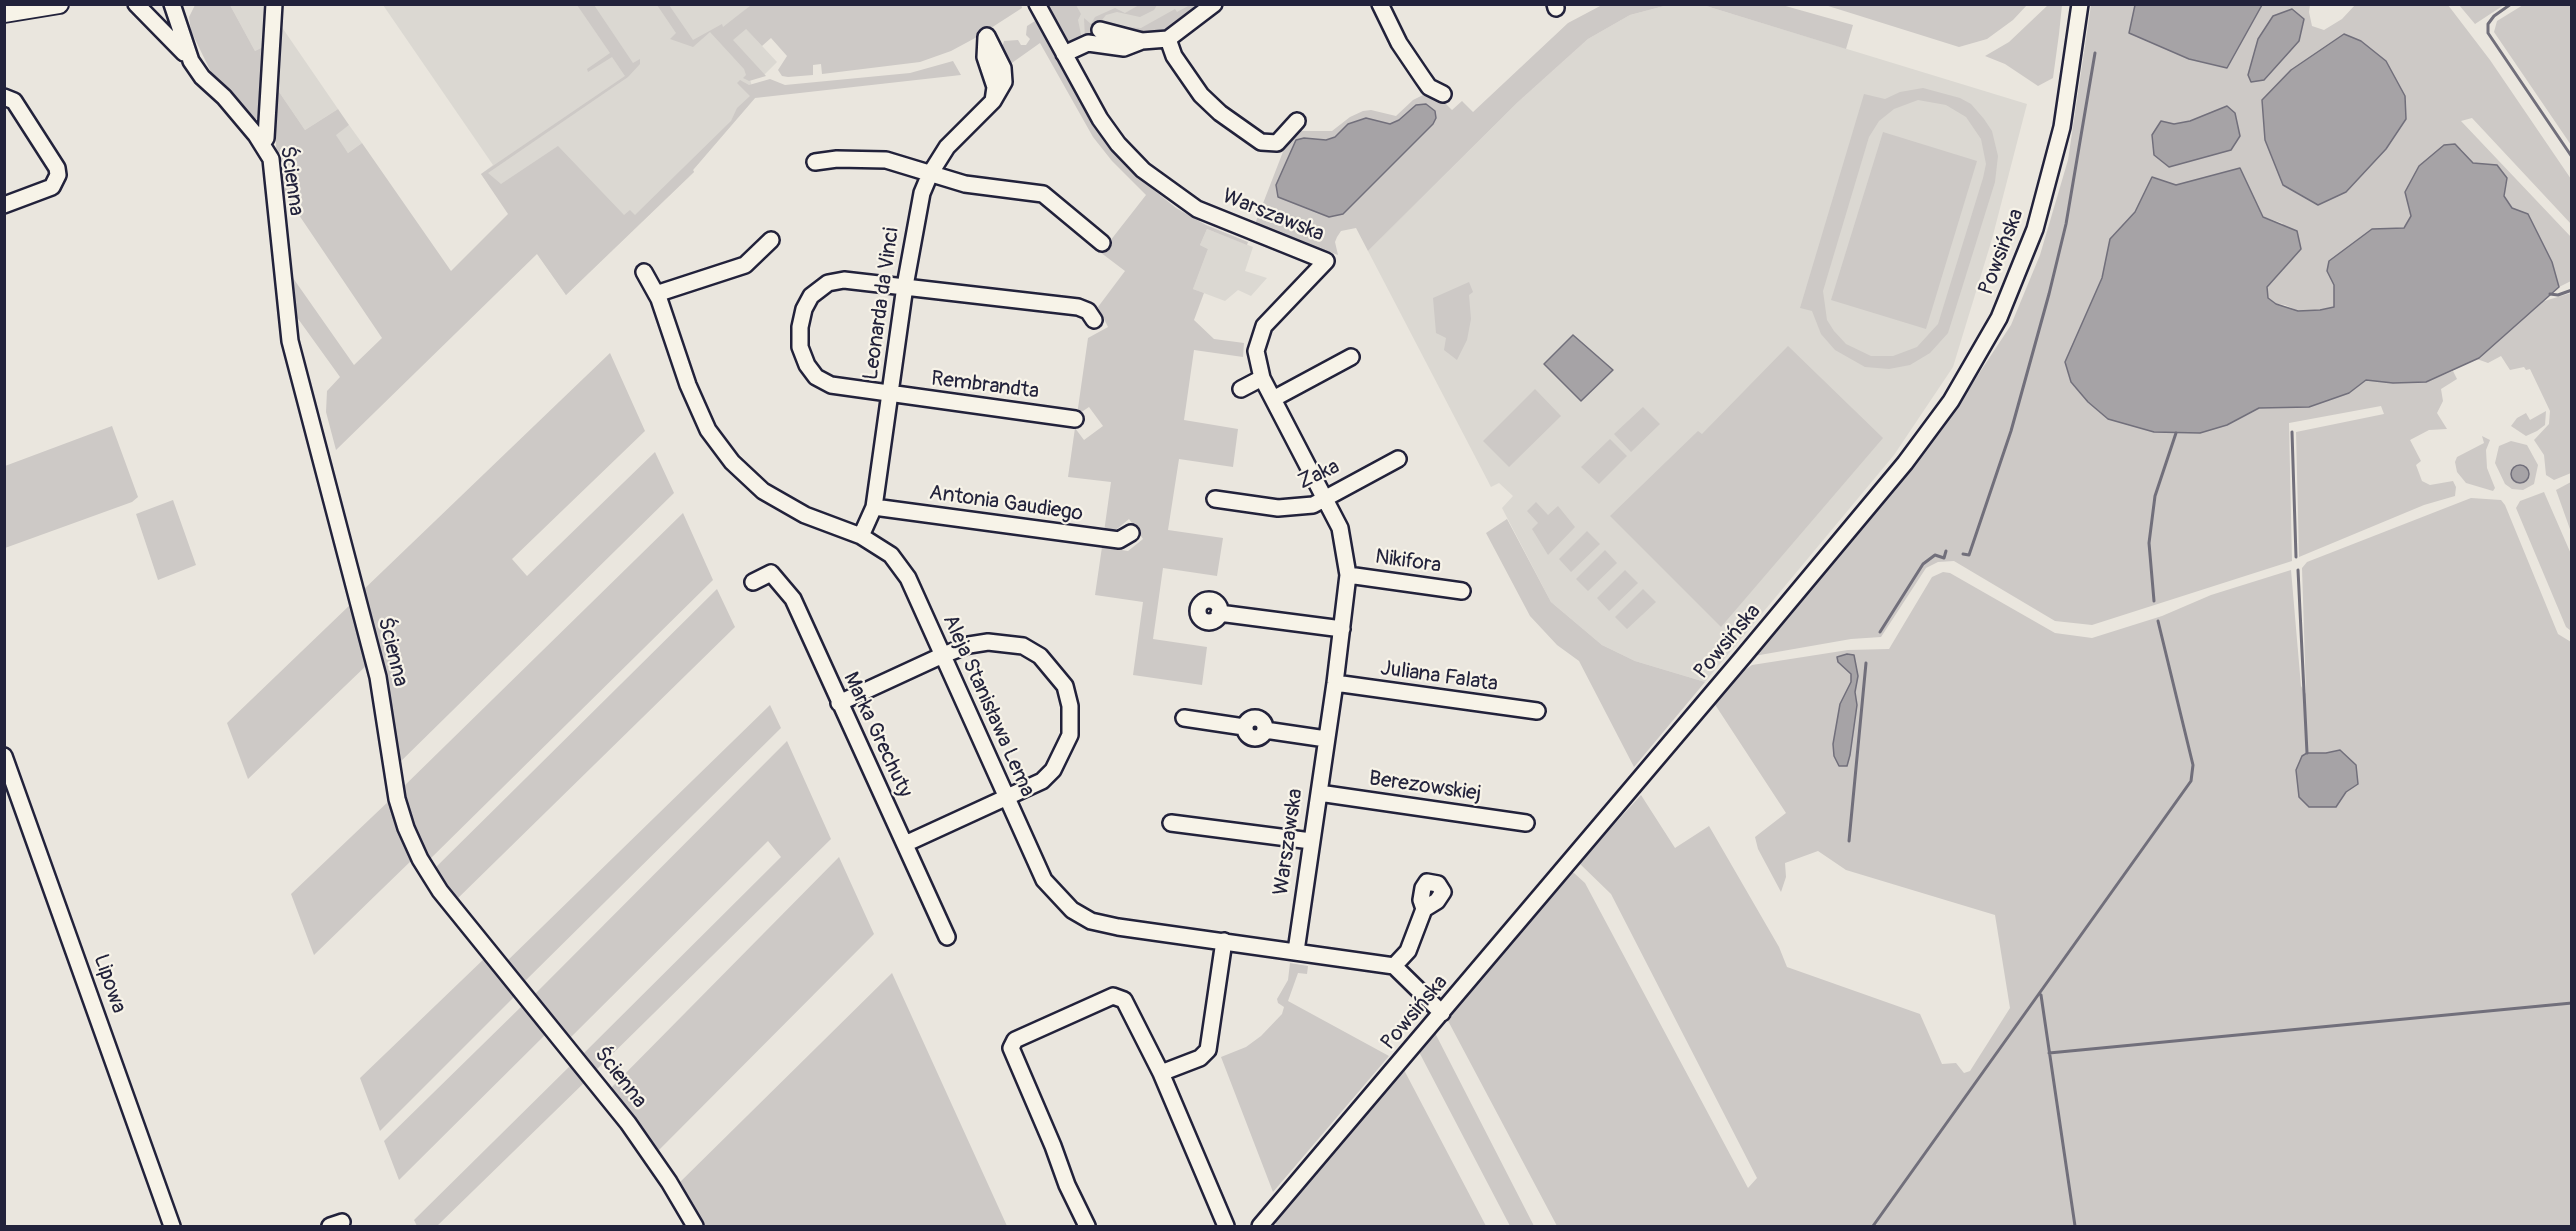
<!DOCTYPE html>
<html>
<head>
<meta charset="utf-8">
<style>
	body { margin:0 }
	#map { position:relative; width:2576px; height:1231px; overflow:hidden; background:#eae6de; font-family:Pangolin,sans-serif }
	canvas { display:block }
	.frame { position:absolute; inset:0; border:6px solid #22223b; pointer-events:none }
</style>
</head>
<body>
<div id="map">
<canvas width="2576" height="1231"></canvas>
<div class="frame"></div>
</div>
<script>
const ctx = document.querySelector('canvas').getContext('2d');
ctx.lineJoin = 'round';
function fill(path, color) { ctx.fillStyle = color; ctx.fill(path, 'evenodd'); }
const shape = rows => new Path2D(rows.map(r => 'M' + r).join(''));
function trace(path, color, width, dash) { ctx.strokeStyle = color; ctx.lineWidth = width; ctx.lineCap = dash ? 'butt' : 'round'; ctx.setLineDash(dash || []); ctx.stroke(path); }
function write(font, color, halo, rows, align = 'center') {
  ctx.font = font + ' Pangolin,sans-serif'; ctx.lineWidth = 4.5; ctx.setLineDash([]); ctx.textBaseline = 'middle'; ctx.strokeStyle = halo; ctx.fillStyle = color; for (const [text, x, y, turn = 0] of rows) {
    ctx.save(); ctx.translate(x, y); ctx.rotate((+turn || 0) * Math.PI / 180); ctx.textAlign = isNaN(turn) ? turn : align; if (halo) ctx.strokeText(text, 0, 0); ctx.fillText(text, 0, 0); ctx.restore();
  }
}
fill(shape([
	[230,5,270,5,265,46,255,51],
	[383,5,751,5,736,18,777,62,764,75,750,79,755,98,693,170,694,172,566,295,481,174,493,165],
	[1059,5,1201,5,1168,30,1134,32,1096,27,1078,41],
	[1668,5,1703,5,2027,104,1992,239,1953,367,1894,455,1705,682,1635,661,1602,645,1551,602,1502,508,1513,496,1499,483,1491,487,1368,251,1518,102,1588,39,1630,15],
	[279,23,338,109,305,130,273,83],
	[349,125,362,143,348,153,335,134],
	[1207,229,1253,247,1245,271,1267,278,1251,296,1238,290,1225,301,1193,289,1208,249,1200,245]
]), '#dbd8d2');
fill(shape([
	[1021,4,1022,8,977,37,951,51,920,62,822,74,821,64,813,65,813,75,788,77,782,76,778,70,787,56,771,38,762,46,746,29,733,40,766,76,749,81,743,78,746,75,744,69,710,32,693,47,670,39,676,33,657,5,669,5,693,40,722,24,723,27,751,5],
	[195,5,230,5,255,51,265,46,263,112,257,119,250,118,211,72,191,31,189,17],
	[577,5,594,5,633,63,640,59,640,64,628,77,488,173,501,184,558,146,624,215,630,210,635,215,731,121,737,108,750,96,737,83,740,80,749,85,770,79,785,85,910,73,953,61,961,75,755,98,693,170,694,172,566,295,537,254,336,450,326,412,327,391,340,377,291,309,286,268,354,365,382,338,278,184,273,83,305,130,338,109,349,125,336,135,348,153,362,143,451,271,508,214,481,174,625,76,612,57,588,72,587,69,610,53],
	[1048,5,1076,5,1081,14,1078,20,1082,39,1067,44,1051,19,1053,18],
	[1139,5,1157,5,1154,10,1140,17,1117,12,1106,15,1093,31,1085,38,1084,18,1091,24,1095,17,1115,8,1125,13],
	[1190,5,1201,5,1175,27,1167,30,1134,32,1110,26,1141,28,1175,9,1177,12],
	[1602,5,1668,5,1630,15,1588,39,1518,102,1368,251,1356,228,1341,231,1337,237,1335,242,1338,255,1255,224,1286,144,1300,131,1332,131,1350,117,1363,111,1371,110,1396,116,1413,100,1425,94,1443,101,1452,110,1462,101,1473,112,1568,23],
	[1703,5,1782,5,1853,25,1846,49],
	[1825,5,2027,4,2027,5,2013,20,1987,39,1959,47],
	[2048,5,2062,5,2059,34,2053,78,2038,86,2005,64,1985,56,2009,42],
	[2091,5,2310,5,2309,12,2312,26,2324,30,2342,19,2355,5,2448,5,2490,60,2571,179,2571,224,2472,118,2461,121,2571,237,2571,281,2559,287,2552,262,2528,214,2512,208,2504,195,2507,178,2473,163,2461,149,2403,228,2372,229,2327,271,2334,285,2334,307,2320,310,2298,311,2285,305,2276,304,2268,298,2267,287,2301,249,2282,223,2263,217,2240,168,2176,185,2152,177,2135,212,2110,239,2102,278,2065,362,2071,383,2088,402,2108,419,2154,432,2200,433,2227,425,2259,408,2309,407,2349,393,2366,380,2393,383,2426,382,2453,371,2457,379,2441,389,2443,401,2437,413,2447,429,2429,430,2410,440,2421,461,2416,465,2422,481,2430,485,2453,481,2456,487,2455,496,2424,505,2299,557,2296,432,2384,414,2381,406,2289,423,2292,561,2092,625,2055,621,1954,561,1938,562,1926,568,1881,637,1851,639,1754,656,1941,431,2011,325,2040,255,2068,160],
	[2459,5,2504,5,2475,24],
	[2523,5,2571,5,2571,145,2494,32,2497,21],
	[1035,21,1093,126,1128,169,1176,208,1206,225,1248,242,1247,245,1207,229,1200,245,1208,249,1193,289,1204,293,1194,320,1214,339,1244,343,1243,357,1194,350,1184,420,1238,429,1233,467,1179,459,1168,530,1223,538,1217,576,1163,568,1153,639,1207,647,1202,685,1133,675,1143,602,1095,595,1102,547,1128,551,1143,539,1129,519,1112,533,1104,532,1111,482,1068,477,1075,428,1084,440,1103,426,1089,407,1077,415,1088,338,1108,327,1098,307,1125,271,1096,249,1105,237,1110,241,1146,195,1112,161,1093,137,1040,43,1009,65,1002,48,1004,41,1018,40,1021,45,1026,45,1030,39,1026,35,1027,26],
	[1923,88,1960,98,1971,104,1984,119,1992,131,1998,156,1995,182,1948,333,1930,353,1910,365,1889,369,1865,367,1835,350,1821,334,1812,311,1800,308,1864,94,1885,99,1900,92],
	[1918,100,1946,105,1966,117,1981,139,1986,164,1983,178,1938,324,1917,347,1893,356,1871,356,1846,344,1834,331,1827,320,1823,291,1869,137,1879,121,1894,109],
	[1883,132,1977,161,1926,329,1831,300],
	[1469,282,1473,292,1469,295,1471,319,1467,340,1457,360,1444,350,1446,338,1436,333,1433,298],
	[2571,293,2571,473,2554,480,2546,475,2544,455,2534,440,2549,424,2550,411,2530,369,2526,370,2524,367,2510,370,2501,356,2488,363,2477,359,2541,302],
	[1788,346,1883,438,1721,627,1610,516,1698,431,1702,434],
	[610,353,645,431,512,559,527,576,655,452,674,493,395,767,360,593],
	[1535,389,1561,416,1509,467,1483,441],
	[1643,407,1660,424,1631,452,1614,434],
	[2546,411,2545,425,2537,431,2526,436,2511,426,2517,418,2526,413,2530,420],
	[112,426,138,497,132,502,5,548,5,466],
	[2482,436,2490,440,2486,450,2487,468,2495,488,2493,491,2466,483,2457,472,2455,462,2457,457,2484,443],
	[1610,439,1627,456,1599,484,1581,467],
	[2511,441,2527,445,2538,465,2534,484,2523,490,2512,489,2505,484,2495,463,2499,446],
	[2571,482,2571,532,2556,490],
	[2544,492,2571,554,2571,631,2566,627,2516,508,2520,501],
	[2471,498,2501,500,2505,505,2558,634,2571,642,2571,1226,1557,1226,1446,1017,1568,873,1574,873,1585,883,1748,1188,1757,1178,1611,894,1579,863,1641,795,1675,848,1709,826,1779,947,1787,967,1920,1014,1942,1064,1956,1063,1964,1073,1970,1071,2010,1008,1995,915,1846,870,1818,851,1785,863,1786,877,1781,892,1758,849,1755,837,1786,813,1714,703,1732,679,1752,665,1848,650,1889,649,1932,577,1943,572,1950,573,2055,633,2092,638,2162,616,2211,595,2291,570,2301,686,2306,694,2302,568,2307,562],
	[173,500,196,565,158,580,136,514],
	[1536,502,1548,515,1558,506,1575,527,1548,555,1532,529,1538,523,1527,511],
	[683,513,713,580,427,862,399,791],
	[1507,519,1551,602,1602,645,1635,661,1705,682,1634,767,1579,661,1557,645,1530,616,1486,533],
	[1587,531,1600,544,1571,572,1559,559],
	[1605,550,1617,563,1588,591,1576,579],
	[1625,570,1638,583,1609,611,1597,598],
	[717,589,735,627,454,902,432,871],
	[1643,589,1656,602,1627,629,1615,617],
	[352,603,369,663,248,779,227,723],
	[770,705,781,728,521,985,504,964],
	[787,741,831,839,593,1073,580,1057,781,857,768,841,567,1041,531,998],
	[392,798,415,857,314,955,291,894],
	[839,857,874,934,655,1154,608,1091],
	[487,956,518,993,380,1131,360,1078],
	[1290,963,1308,966,1307,974,1298,973,1288,1001,1389,1056,1273,1192,1221,1057,1246,1047,1261,1036,1282,1014,1284,1007,1278,1003,1277,999,1288,980],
	[892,973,1007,1226,700,1226,676,1186],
	[526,1002,549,1031,399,1180,384,1141],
	[1434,1031,1534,1226,1510,1226,1418,1050],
	[574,1062,588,1079,437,1226,417,1226,414,1220],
	[1403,1068,1486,1226,1277,1226,1273,1218]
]), '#cdc9c6');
const water = shape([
	[2135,5,2135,4,2262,5,2227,68,2189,59,2129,33,2135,5],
	[2292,9,2304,19,2299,41,2264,80,2251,82,2248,75,2258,39,2273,16,2292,9],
	[2344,34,2361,41,2386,61,2405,96,2406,119,2386,149,2346,192,2318,205,2283,185,2265,140,2262,100,2291,70,2344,34],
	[1426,104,1435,111,1436,118,1433,124,1343,214,1329,217,1278,197,1276,185,1296,140,1304,138,1326,140,1335,137,1348,124,1366,118,1390,124,1399,120,1416,105,1426,104],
	[2227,106,2235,113,2240,136,2231,150,2169,167,2154,155,2152,135,2161,121,2174,124,2190,121,2227,106],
	[2455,144,2473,163,2497,165,2507,178,2504,196,2512,208,2528,214,2552,262,2559,287,2479,358,2426,382,2393,383,2366,380,2349,393,2309,407,2259,408,2227,425,2200,433,2154,432,2108,419,2088,402,2071,382,2065,362,2102,278,2110,239,2135,212,2152,177,2176,185,2240,168,2263,217,2297,231,2301,249,2267,287,2268,298,2276,304,2298,311,2320,310,2334,307,2334,285,2327,271,2329,261,2372,229,2404,228,2411,216,2405,192,2419,166,2444,145,2455,144],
	[1573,335,1613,370,1581,401,1544,364,1573,335],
	'2511 474a9 9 0 1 1 18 0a9 9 0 1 1-18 0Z',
	[1847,654,1854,655,1858,676,1855,692,1857,705,1850,755,1847,766,1839,766,1834,756,1833,744,1840,704,1851,682,1851,674,1838,662,1837,657,1847,654],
	[2340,750,2356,765,2358,784,2346,792,2336,807,2309,807,2299,797,2296,770,2302,756,2307,753,2326,753,2340,750]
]);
fill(water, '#a6a3a6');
trace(water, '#716f7b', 1.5);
trace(shape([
	[2511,4,2494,16,2488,24,2488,33,2572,157],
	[2550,294,2558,295,2572,290],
	[2292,432,2296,557],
	[1963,554,1969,555,2011,431,2049,294,2066,224,2095,53],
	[2298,570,2307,753],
	[2154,601,2149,543,2155,496,2176,433],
	[1880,632,1923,564,1935,555,1944,558,1946,551],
	[1849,841,1866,663],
	[2041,995,2075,1226],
	[2049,1053,2572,1003],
	[1873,1226,2191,781,2193,765,2158,621]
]), '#716f7b', 3);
const minor = shape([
	[136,4,184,53],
	[172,4,191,61,202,77,224,97,256,135,271,159,290,341,378,677,397,799,406,828,420,859,440,891,628,1123,669,1182,695,1226],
	[1037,4,1100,119,1118,144,1143,170,1197,209,1326,261,1264,326,1256,351,1262,378,1340,528,1348,575,1335,683,1296,951],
	[1380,4,1399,43,1422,77,1429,87,1443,94],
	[1555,4,1556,8],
	[1100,30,1142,41],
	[986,37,985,57,995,87,993,101],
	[1168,39,1174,56,1201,95,1220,113,1261,142,1277,143,1297,121],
	[1064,54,1088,43,1124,48,1142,41,1168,39,1214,4],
	[4,97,14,101,57,168,58,175,52,187,4,205],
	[262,144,266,138,274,4],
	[815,162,837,159,886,160,965,184,1043,194,1102,243],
	[644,272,659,299,688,385,708,430,732,462,763,491,805,515,861,536,891,555,908,578,1044,880,1072,910,1091,921,1118,927,1394,966,1442,1013],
	[656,294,745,265,771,240],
	[1241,389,1262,378],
	[1273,399,1351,357],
	[1075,419,831,385,816,377,807,365,800,347,800,327,804,309,811,296,828,283,844,280,1078,307,1088,311,1094,320],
	[1215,499,1278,508,1313,505,1398,459],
	[874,507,1119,540,1131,533],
	[861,536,874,507,905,286,922,193,930,174,947,147,993,101,1004,82,1003,68,987,36],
	[1348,575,1462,591],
	[753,582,771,573,793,599,947,937],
	'1198 611a11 11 0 1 1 22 0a11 11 0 1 1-22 0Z',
	[1219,613,1342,629],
	[1335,683,1537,711],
	[839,703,943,655,969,645,988,642,1023,646,1040,656,1065,686,1070,706,1070,735,1053,770,1042,781,905,844],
	'1245 728a10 10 0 1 1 20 0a10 10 0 1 1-20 0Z',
	[1184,718,1244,727],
	[1265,730,1326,739],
	[4,756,172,1226],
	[1319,793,1526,823],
	[1171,823,1311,841],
	[1394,966,1408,951,1424,909,1437,901,1443,892,1438,884,1427,882,1423,888,1421,900,1424,909],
	[1161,1073,1200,1058,1208,1050,1224,941],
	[330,1226,342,1222],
	[1087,1226,1067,1185,1053,1146,1011,1048,1015,1040,1113,996,1124,1000,1161,1073,1226,1226],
	[1260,1226,1743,657,1905,463,1951,401,1999,318,2035,229,2062,127,2080,4]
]);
const major = shape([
	[4,13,59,4]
]);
trace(minor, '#22223b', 20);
trace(major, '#22223b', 22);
trace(minor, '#f7f3e8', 15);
trace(major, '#f7f3e8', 18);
write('21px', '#22223b', '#f7f3e8', [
	["Ścienna",291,181,82],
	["Warszawska",1273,216,22],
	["Powsińska",2002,252,-69],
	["Leonarda da Vinci",882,304,-82],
	["Rembrandta",985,386,7],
	["Zaka",1319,475,-25],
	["Antonia Gaudiego",1006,504,8],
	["Nikifora",1408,562,8],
	["Powsińska",1728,642,-50],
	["Ścienna",392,652,76],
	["Juliana Falata",1439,677,8],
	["Aleja Stanisława Lema",988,706,66],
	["Marka Grechuty",877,735,65],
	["Berezowskiej",1425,787,8],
	["Warszawska",1289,842,-82],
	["Lipowa",109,984,71],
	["Powsińska",1415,1013,-50],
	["Ścienna",620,1078,52]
]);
</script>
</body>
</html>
